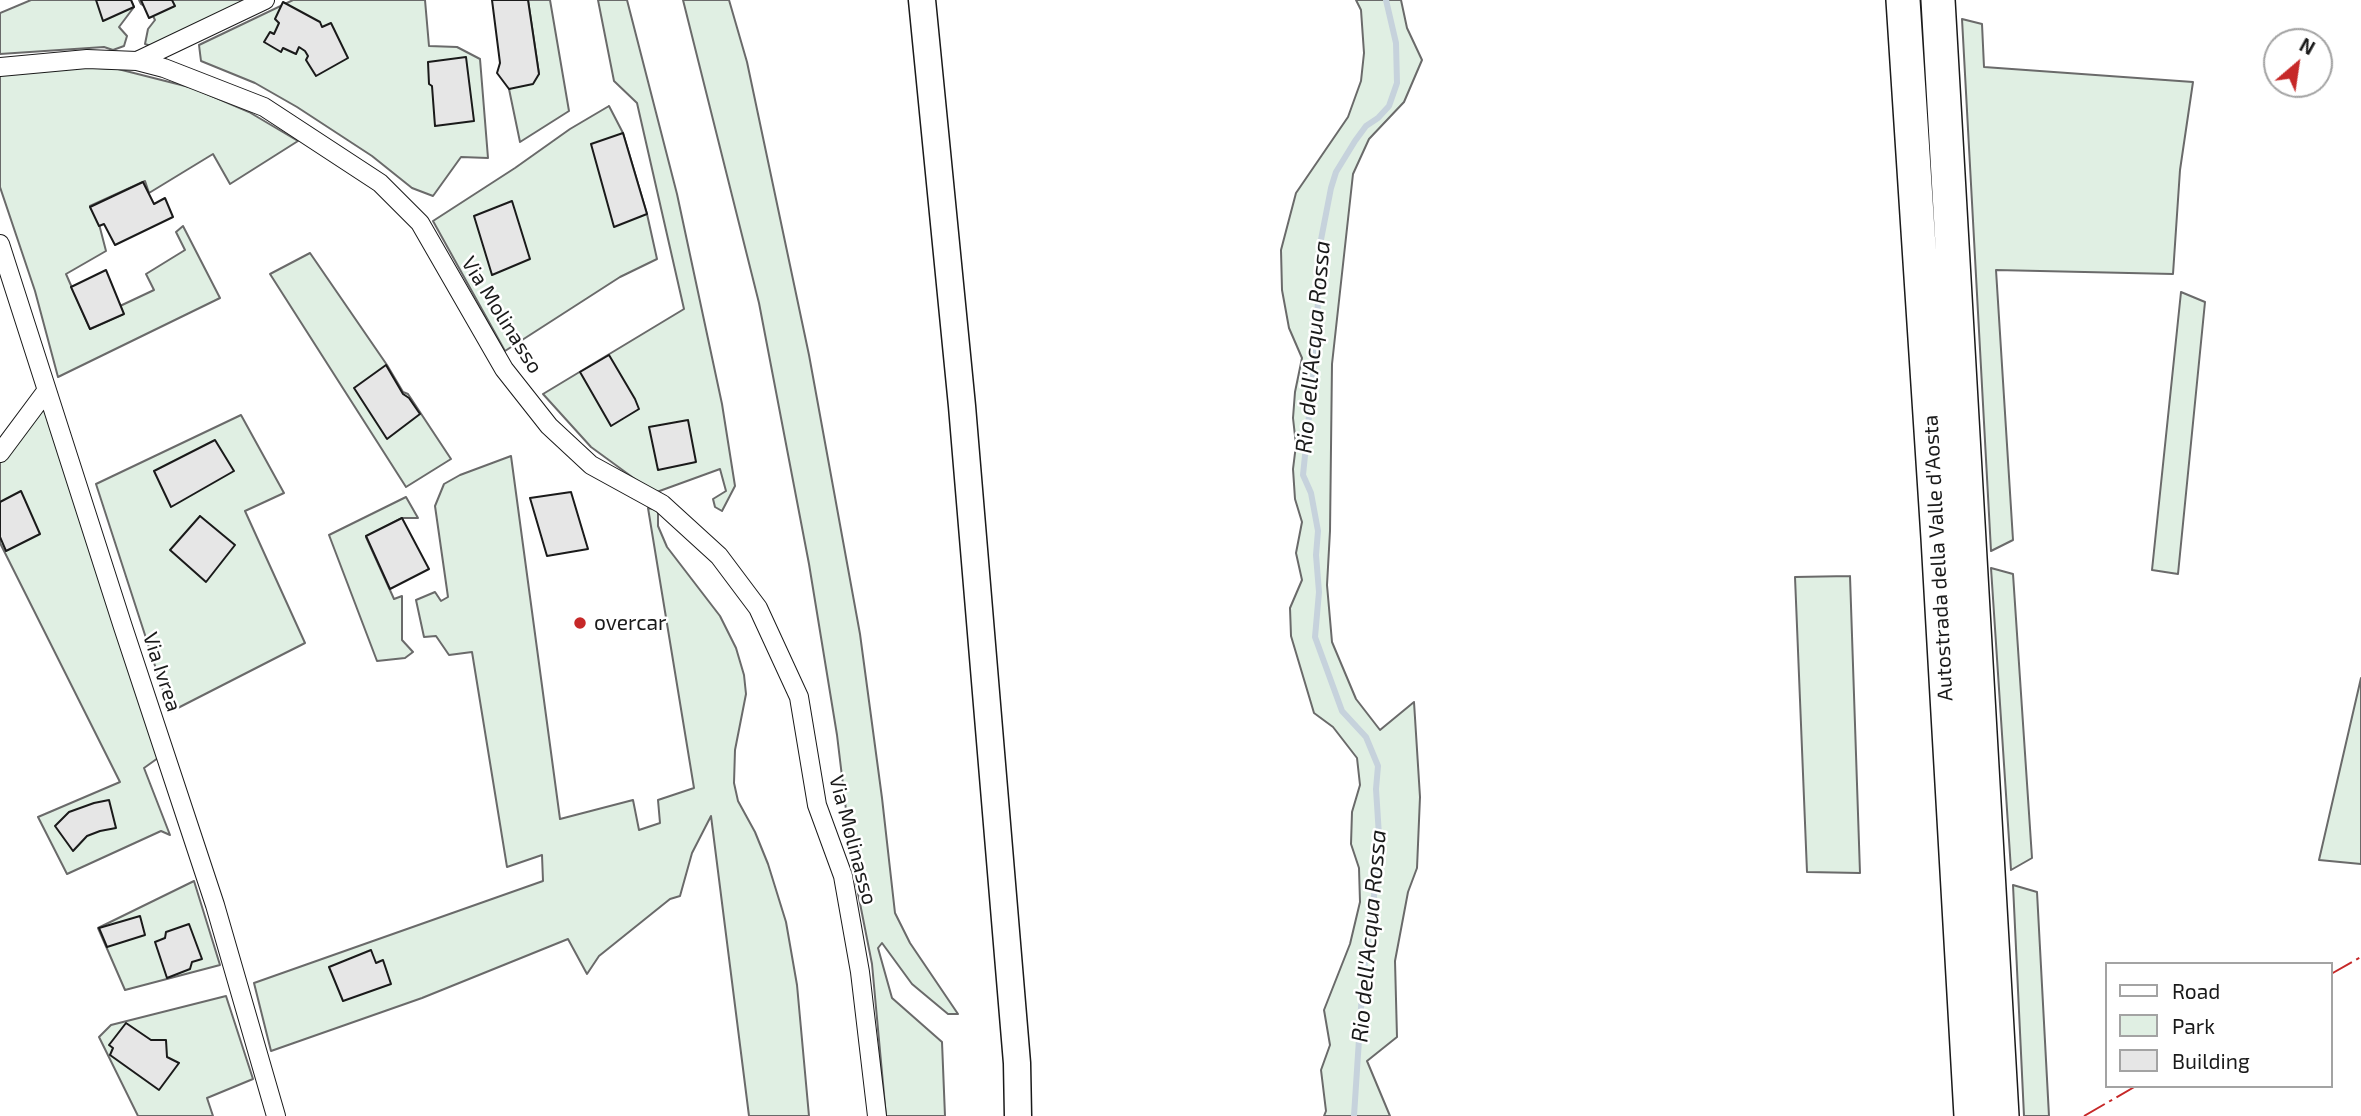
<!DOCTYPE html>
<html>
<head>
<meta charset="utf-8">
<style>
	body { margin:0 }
	#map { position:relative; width:2361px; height:1116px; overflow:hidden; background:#fff; font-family:"Exo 2",sans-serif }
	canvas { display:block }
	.legend { position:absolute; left:2105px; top:962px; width:228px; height:126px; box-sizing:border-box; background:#fff; border:2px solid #a3a3a3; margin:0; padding:9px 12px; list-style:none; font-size:21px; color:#1a1a1a }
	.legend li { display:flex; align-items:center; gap:14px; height:35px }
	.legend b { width:35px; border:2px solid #a3a3a3 }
	.north { position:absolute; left:2263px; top:28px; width:70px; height:70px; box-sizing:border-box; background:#fff; border:2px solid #a3a3a3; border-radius:50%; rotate:29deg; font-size:19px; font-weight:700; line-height:28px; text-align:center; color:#1a1a1a }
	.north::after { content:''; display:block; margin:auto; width:24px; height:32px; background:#c62828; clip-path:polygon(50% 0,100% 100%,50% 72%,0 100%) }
</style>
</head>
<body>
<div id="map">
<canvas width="2361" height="1116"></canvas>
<ul class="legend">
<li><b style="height:9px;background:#fff"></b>Road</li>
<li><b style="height:19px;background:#e0efe3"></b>Park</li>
<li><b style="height:19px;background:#e6e6e6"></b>Building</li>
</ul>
<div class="north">N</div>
</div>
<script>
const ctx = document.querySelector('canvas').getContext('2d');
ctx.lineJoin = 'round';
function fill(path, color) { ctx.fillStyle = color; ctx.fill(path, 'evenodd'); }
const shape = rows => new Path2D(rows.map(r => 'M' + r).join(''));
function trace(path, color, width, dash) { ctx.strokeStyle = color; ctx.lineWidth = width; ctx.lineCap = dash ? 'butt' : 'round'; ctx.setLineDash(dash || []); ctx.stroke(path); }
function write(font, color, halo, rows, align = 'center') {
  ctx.font = font + ' "Exo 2",sans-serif'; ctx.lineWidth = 5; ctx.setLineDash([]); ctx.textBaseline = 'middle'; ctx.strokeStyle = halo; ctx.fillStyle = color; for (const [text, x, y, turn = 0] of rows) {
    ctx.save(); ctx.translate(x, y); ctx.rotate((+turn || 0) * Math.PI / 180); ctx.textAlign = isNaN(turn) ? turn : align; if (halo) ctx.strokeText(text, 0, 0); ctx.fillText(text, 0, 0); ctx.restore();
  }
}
const green = shape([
	[31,0,131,0,134,7,119,27,127,36,124,46,113,50,104,47,0,54,0,13,31,0],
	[139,0,253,0,151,46,145,44,148,29,155,20,150,10,141,4,139,0],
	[293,0,425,0,429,46,457,47,480,59,488,158,461,157,433,196,412,188,372,156,297,107,255,83,201,61,199,45,293,0],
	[528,0,550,0,569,111,520,142,509,89,539,74,528,0],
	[598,0,627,0,677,194,722,404,735,486,722,511,715,507,713,499,726,491,720,469,654,493,591,447,543,394,684,309,637,103,614,81,598,0],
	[683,0,729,0,747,62,809,355,860,634,882,798,895,913,910,943,958,1014,948,1014,912,984,882,943,878,948,892,998,942,1042,945,1116,886,1116,872,964,853,868,837,735,809,564,759,303,683,0],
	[1356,0,1401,0,1407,28,1422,60,1404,102,1369,139,1353,174,1332,364,1330,531,1327,585,1332,642,1356,699,1380,730,1414,702,1420,797,1417,868,1408,892,1395,961,1397,1037,1367,1061,1390,1116,1324,1116,1326,1111,1321,1070,1330,1045,1324,1010,1350,944,1360,902,1359,868,1351,844,1352,812,1360,785,1357,758,1333,727,1314,713,1291,636,1290,608,1302,580,1296,553,1302,522,1295,499,1293,469,1296,445,1293,418,1295,392,1302,358,1289,328,1282,290,1281,250,1296,193,1348,117,1361,81,1364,53,1361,10,1356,0],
	[1962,19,1982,24,1984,67,2193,82,2180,170,2173,274,1996,270,2013,540,1991,551,1962,19],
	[78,67,118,69,193,88,249,112,298,141,230,184,213,154,149,193,145,181,90,206,99,224,106,251,66,274,90,329,123,314,120,306,154,290,146,274,185,250,176,232,183,226,220,298,58,377,35,291,0,187,0,74,78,67],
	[609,106,623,133,647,214,657,259,620,277,505,351,433,221,515,168,570,129,609,106],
	[310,253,387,365,403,392,408,394,451,459,406,487,270,274,310,253],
	[2181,292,2205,302,2178,574,2152,570,2181,292],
	[45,408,158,758,144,768,170,835,161,831,67,874,38,817,120,782,0,543,0,463,30,420,45,408],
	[241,415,284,493,245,511,305,643,170,712,96,484,241,415],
	[511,456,560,819,633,800,639,830,660,823,658,800,694,788,648,508,658,510,658,526,667,547,720,616,736,648,744,675,746,694,735,750,734,783,738,801,755,832,768,864,786,922,797,985,809,1116,749,1116,711,816,692,853,680,896,670,899,599,956,587,974,568,939,422,998,271,1051,254,983,543,881,542,855,507,867,472,652,449,655,436,636,424,637,416,600,435,592,441,601,448,597,435,506,444,484,460,475,511,456],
	[406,497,418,518,402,518,366,537,394,599,402,596,402,640,413,652,405,658,377,661,329,535,406,497],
	[1991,568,2013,574,2032,858,2011,870,1991,568],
	[1850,576,1860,873,1807,872,1795,577,1850,576],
	[2361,678,2361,864,2319,860,2361,678],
	[194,881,220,965,125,990,98,928,194,881],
	[2013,885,2037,892,2049,1116,2024,1116,2013,885],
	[226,996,253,1079,207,1098,213,1116,138,1116,99,1037,111,1025,226,996]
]);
fill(green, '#e0efe3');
trace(green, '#6a6a6a', 2);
trace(shape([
	[1354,1116,1363,978,1380,851,1376,789,1378,766,1366,737,1342,711,1315,637,1319,592,1316,555,1318,531,1311,493,1303,475,1317,337,1319,250,1331,188,1336,172,1355,141,1366,126,1378,118,1389,106,1397,83,1396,43,1386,0]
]), '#c6d2dc', 6);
const building = shape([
	[96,0,131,0,134,7,103,21,96,0],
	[141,0,172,0,175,6,149,18,141,0],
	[492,0,528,0,539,74,533,84,509,89,497,73,500,63,492,0],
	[283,2,320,22,322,27,331,23,348,58,316,76,306,60,308,56,305,51,299,47,296,54,283,48,281,52,264,42,270,32,274,34,279,23,275,19,283,2],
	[466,57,474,121,435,126,432,86,429,84,428,62,466,57],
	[623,133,647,214,614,227,591,144,623,133],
	[143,182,154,204,165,198,173,217,115,245,104,224,99,226,90,207,143,182],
	[512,201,530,259,492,275,474,216,512,201],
	[106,270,124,314,90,329,71,287,106,270],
	[609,355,635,399,639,409,611,426,580,372,609,355],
	[386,365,403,394,409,398,420,414,387,439,354,388,386,365],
	[688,420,696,462,658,470,649,427,688,420],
	[215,440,234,471,171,507,154,471,215,440],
	[21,491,40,534,6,551,0,537,0,502,21,491],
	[571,492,588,549,547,556,530,498,571,492],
	[200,516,235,545,206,582,170,550,200,516],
	[402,518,429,569,390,589,366,536,402,518],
	[109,800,116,828,100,831,87,836,73,851,55,826,69,812,94,803,109,800],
	[140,916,145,935,107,947,99,928,140,916],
	[189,924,202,959,192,962,190,969,167,978,155,942,165,938,166,932,189,924],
	[371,950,376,963,383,960,391,984,343,1001,329,967,371,950],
	[126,1023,151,1040,166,1040,167,1057,179,1063,159,1090,110,1055,113,1048,109,1045,126,1023]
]);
fill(building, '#e6e6e6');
trace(building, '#1a1a1a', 2);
const minor = shape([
	[137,61,265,0],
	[0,67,87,59,137,61,164,68,264,107,380,183,420,223,504,369,549,426,591,465,662,504,719,556,758,608,799,697,817,805,843,876,860,972,877,1116],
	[0,244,123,627,215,905,276,1116],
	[0,453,47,390]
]);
const secondary = shape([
	[922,0,962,406,1017,1063,1018,1116]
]);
const motorway = shape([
	[1903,0,1938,538,1971,1116],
	[1938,0,2002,1116]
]);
trace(minor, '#1a1a1a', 20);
trace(secondary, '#1a1a1a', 29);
trace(motorway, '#1a1a1a', 36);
trace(minor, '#fff', 18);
trace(secondary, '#fff', 26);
trace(motorway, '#fff', 33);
trace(shape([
	[2331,974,2361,957],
	[2084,1116,2136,1086]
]), '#c62828', 2, [24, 5, 3.5, 5]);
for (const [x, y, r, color] of [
	[580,623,7,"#c62828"]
]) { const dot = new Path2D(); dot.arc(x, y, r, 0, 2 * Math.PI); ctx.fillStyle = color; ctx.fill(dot); trace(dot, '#fff', 2.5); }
write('21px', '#1a1a1a', '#fff', [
	["Via Molinasso",502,315,58],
	["Autostrada della Valle d'Aosta",1938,558,-93],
	["Via Ivrea",162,672,72],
	["Via Molinasso",853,840,75]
]);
write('21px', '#1a1a1a', '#fff', [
	["overcar",594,623]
], 'left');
write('italic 23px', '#1a1a1a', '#fff', [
	["Rio dell'Acqua Rossa",1313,347,-85],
	["Rio dell'Acqua Rossa",1369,936,-85]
]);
</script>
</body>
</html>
